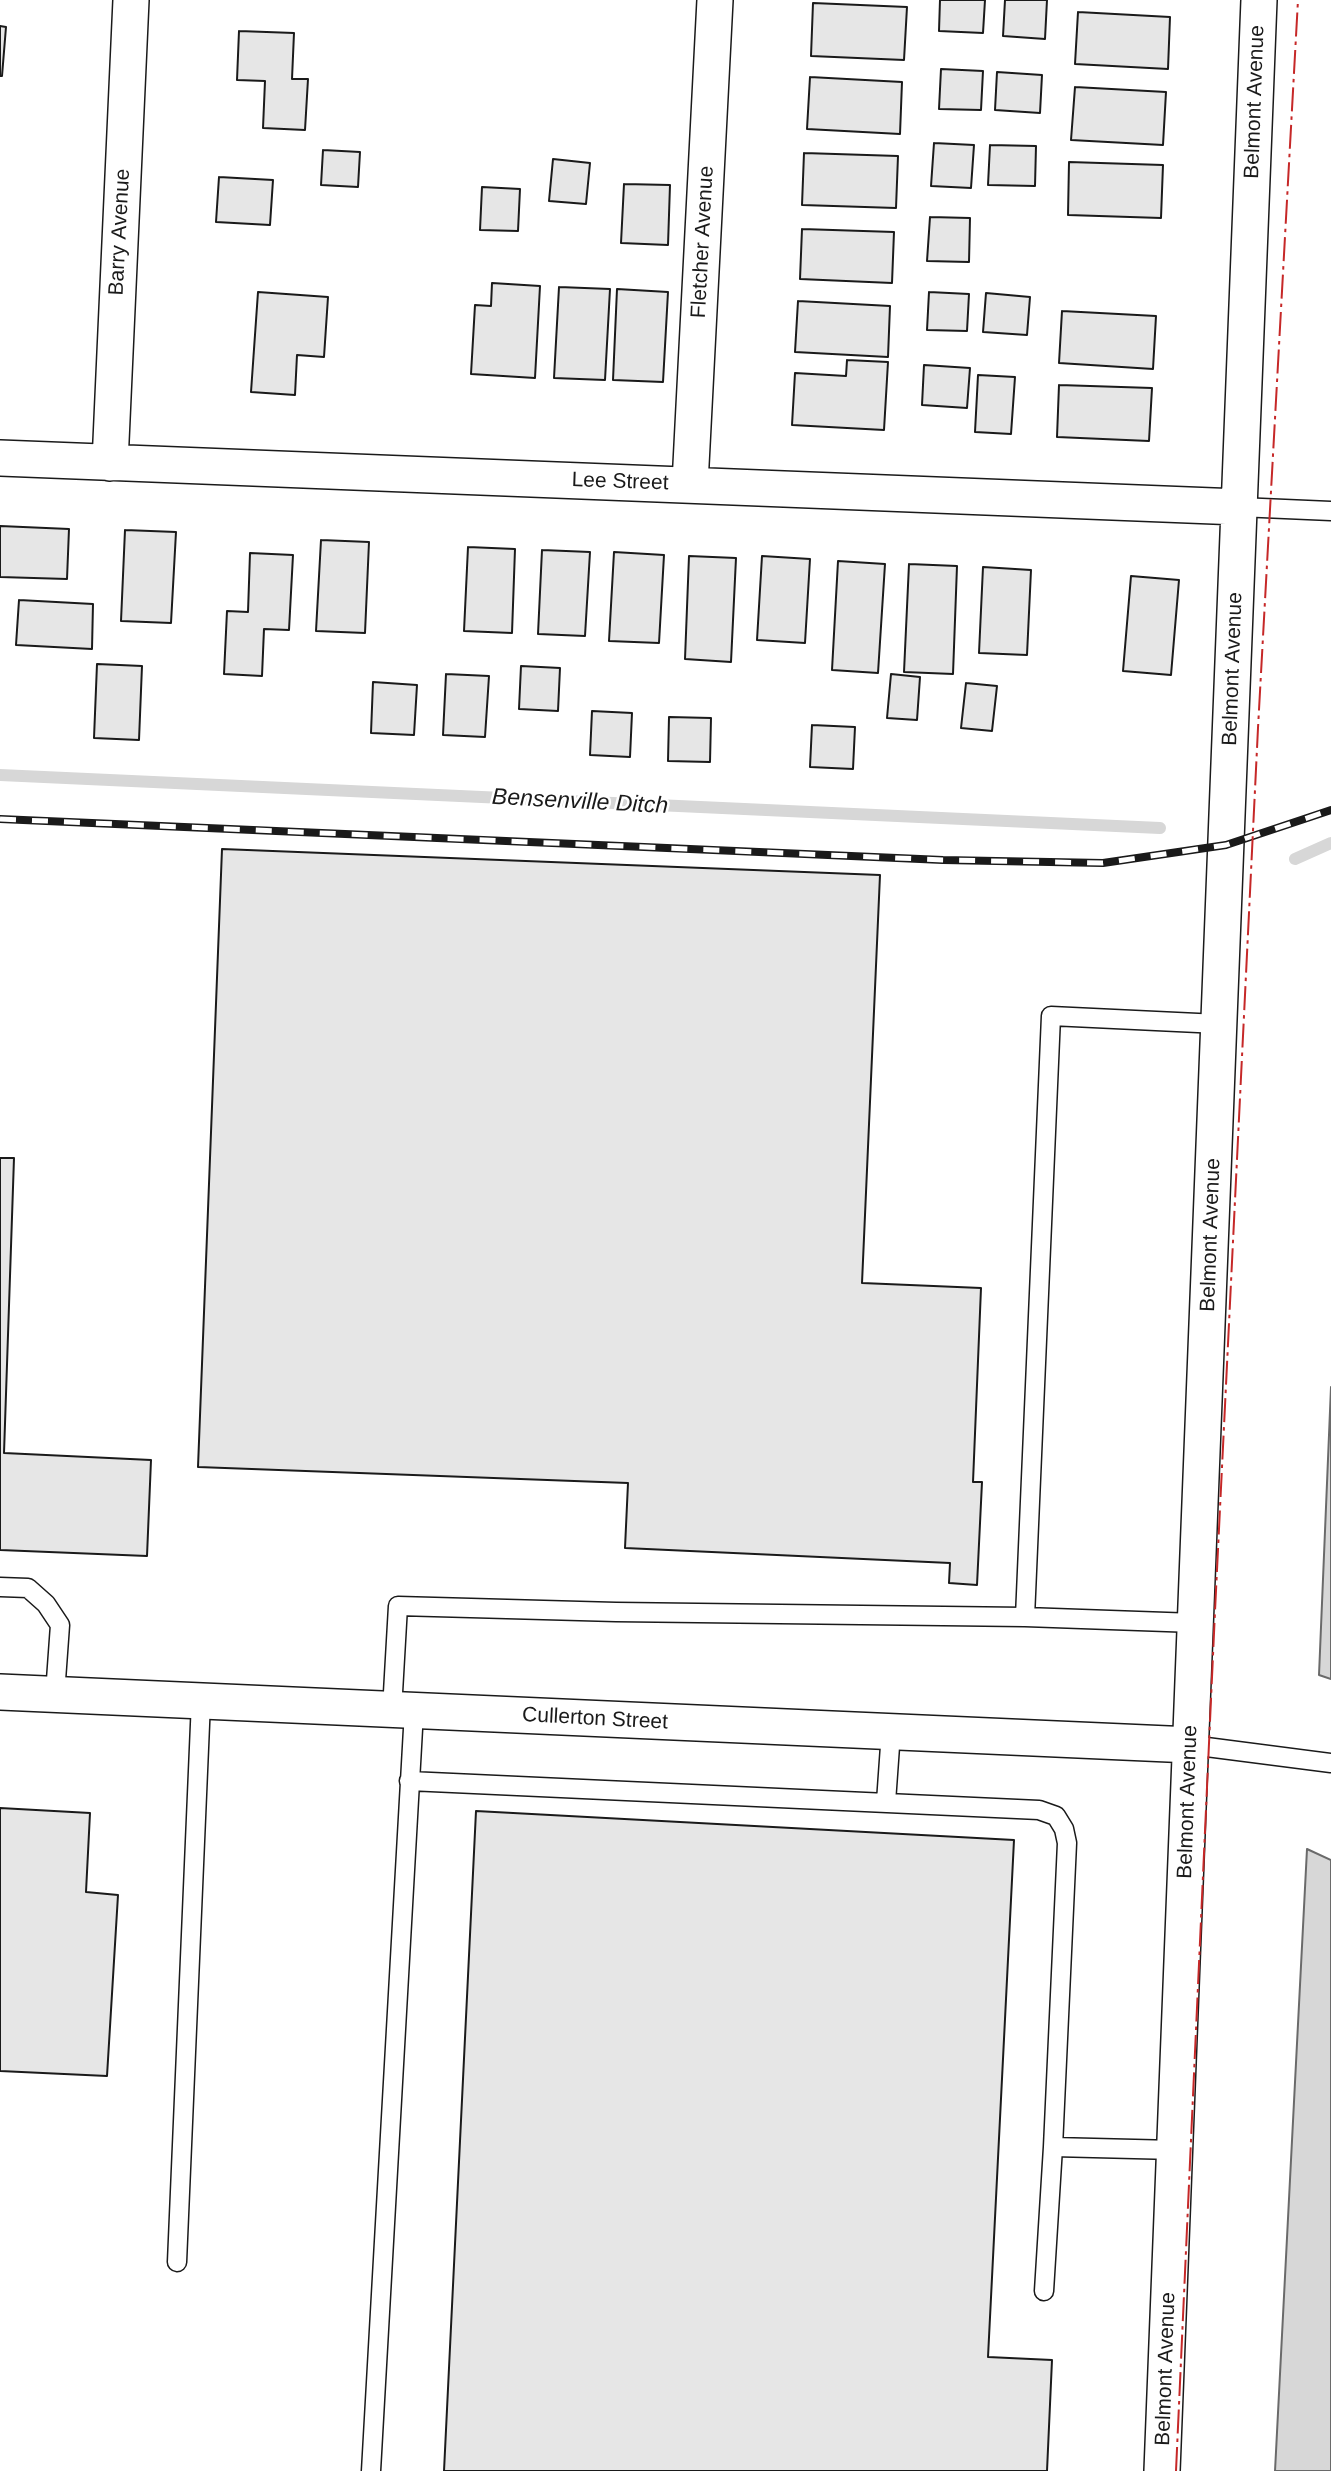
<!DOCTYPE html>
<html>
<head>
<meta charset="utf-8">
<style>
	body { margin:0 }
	canvas { display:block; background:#fff }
</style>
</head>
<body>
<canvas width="1331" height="2471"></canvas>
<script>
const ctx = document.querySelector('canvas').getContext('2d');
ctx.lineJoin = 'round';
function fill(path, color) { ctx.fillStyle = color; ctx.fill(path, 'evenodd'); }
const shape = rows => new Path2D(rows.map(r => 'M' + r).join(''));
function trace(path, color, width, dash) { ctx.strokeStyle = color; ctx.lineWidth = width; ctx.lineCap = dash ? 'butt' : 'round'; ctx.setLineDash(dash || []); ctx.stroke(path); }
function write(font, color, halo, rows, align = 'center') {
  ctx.font = font + ' Helvetica,sans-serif'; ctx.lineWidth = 5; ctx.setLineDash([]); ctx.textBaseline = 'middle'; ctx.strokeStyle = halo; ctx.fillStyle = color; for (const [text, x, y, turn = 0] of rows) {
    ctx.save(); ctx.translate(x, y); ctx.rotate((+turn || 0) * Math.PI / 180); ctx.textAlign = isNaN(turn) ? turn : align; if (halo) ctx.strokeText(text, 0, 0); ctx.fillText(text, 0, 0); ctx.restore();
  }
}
const water = shape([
	[1331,1387,1331,1679,1319,1675,1331,1387],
	[1307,1849,1331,1860,1331,2471,1275,2471,1307,1849]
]);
fill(water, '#d7d7d7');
trace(water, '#6a6a6a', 2);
trace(shape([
	[0,775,1160,828],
	[1295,859,1331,843]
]), '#d7d7d7', 12);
const building = shape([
	[940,0,985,0,983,33,939,31,940,0],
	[1005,0,1047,0,1045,39,1003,36,1005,0],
	[813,3,907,7,904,60,811,56,813,3],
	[1078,12,1170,17,1168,69,1075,64,1078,12],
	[0,26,6,27,2,76,0,76,0,26],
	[239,31,294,33,292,79,308,79,305,130,263,128,265,81,237,80,239,31],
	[941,69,983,71,981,110,939,109,941,69],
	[997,72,1042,75,1040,113,995,110,997,72],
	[810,77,902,82,900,134,807,129,810,77],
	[1075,87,1166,92,1163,145,1071,140,1075,87],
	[934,143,974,145,971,188,931,186,934,143],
	[990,145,1036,146,1035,186,988,185,990,145],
	[323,150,360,152,358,187,321,185,323,150],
	[804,153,898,156,896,208,802,205,804,153],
	[553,159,590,163,586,204,549,201,553,159],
	[1069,162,1163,165,1161,218,1068,215,1069,162],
	[219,177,273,180,270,225,216,222,219,177],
	[624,184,670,185,668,245,621,243,624,184],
	[482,187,520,189,518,231,480,230,482,187],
	[930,217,970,218,969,262,927,261,930,217],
	[802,229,894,232,892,283,800,279,802,229],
	[492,283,540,286,535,378,471,374,475,305,491,306,492,283],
	[559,287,610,289,605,380,554,378,559,287],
	[617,289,668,292,663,382,613,380,617,289],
	[258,292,328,297,324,357,297,355,295,395,251,392,258,292],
	[929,292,969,294,967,331,927,330,929,292],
	[986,293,1030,297,1027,335,983,332,986,293],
	[798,301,890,306,888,357,795,352,798,301],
	[1062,311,1156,316,1153,369,1059,363,1062,311],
	[847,360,888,362,884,430,792,425,795,373,846,376,847,360],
	[924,365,970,368,967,408,922,405,924,365],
	[978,375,1015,377,1011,434,975,432,978,375],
	[1059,385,1152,388,1149,441,1057,437,1059,385],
	[0,526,69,529,67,579,0,577,0,526],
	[125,530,176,532,171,623,121,621,125,530],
	[321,540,369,542,365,633,316,631,321,540],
	[468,547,515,549,512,633,464,631,468,547],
	[542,550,590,552,585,636,538,634,542,550],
	[614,552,664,555,659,643,609,641,614,552],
	[250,553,293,555,289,630,264,629,262,676,224,674,227,611,248,612,250,553],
	[689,556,736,558,731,662,685,659,689,556],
	[762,556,810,559,805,643,757,640,762,556],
	[838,561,885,564,878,673,832,670,838,561],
	[909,564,957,566,953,674,904,672,909,564],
	[983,567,1031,570,1027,655,979,653,983,567],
	[1131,576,1179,580,1171,675,1123,671,1131,576],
	[19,600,93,604,92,649,16,645,19,600],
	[97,664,142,666,139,740,94,738,97,664],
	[521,666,560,668,558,711,519,709,521,666],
	[446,674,489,676,485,737,443,735,446,674],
	[891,674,920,677,917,720,887,718,891,674],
	[373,682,417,685,414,735,371,733,373,682],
	[966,683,997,686,992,731,961,728,966,683],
	[592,711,632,713,630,757,590,755,592,711],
	[669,717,711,718,710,762,668,761,669,717],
	[812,725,855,727,853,769,810,767,812,725],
	[222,849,880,875,862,1283,981,1288,973,1482,982,1482,977,1585,949,1583,950,1563,625,1548,628,1483,198,1467,222,849],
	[0,1158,14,1158,4,1453,151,1460,147,1556,0,1550,0,1158],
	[0,1808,90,1813,86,1892,118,1895,107,2076,0,2071,0,1808],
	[476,1811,1014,1840,988,2357,1052,2360,1047,2471,444,2471,476,1811]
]);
fill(building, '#e6e6e6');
trace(building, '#1a1a1a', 2);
const service = shape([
	[1239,507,1331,511],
	[0,1587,28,1588,46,1604,60,1625,55,1694],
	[1195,1623,1025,1617,1051,1016,1219,1024],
	[392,1710,398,1606,616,1612,1025,1617],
	[1191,1745,1331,1763],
	[409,1781,1039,1810,1056,1816,1064,1829,1067,1843,1053,2147,1175,2150],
	[886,1802,891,1732],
	[177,2262,201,1701],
	[1044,2291,1053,2147],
	[371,2471,414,1711]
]);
const minor = shape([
	[0,458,1239,507],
	[110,463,131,0],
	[690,484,715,0],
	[0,1692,1191,1745],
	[1162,2471,1259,0]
]);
trace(service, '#1a1a1a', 21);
trace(minor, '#1a1a1a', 38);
trace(service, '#fff', 18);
trace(minor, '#fff', 35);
const rail = shape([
	[0,819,943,860,1103,863,1226,845,1331,810]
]);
trace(rail, '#1a1a1a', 8);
trace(rail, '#fff', 5, [16]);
trace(shape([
	[1176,2471,1215,1611,1258,728,1298,0]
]), '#c62828', 2, [24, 5, 3.5, 5]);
write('21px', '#1a1a1a', '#fff', [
	["Belmont Avenue",1255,102,-88],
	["Barry Avenue",120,232,-87],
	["Fletcher Avenue",703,242,-87],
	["Lee Street",620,482,2],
	["Belmont Avenue",1233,669,-88],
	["Belmont Avenue",1211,1235,-88],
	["Cullerton Street",595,1719,3],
	["Belmont Avenue",1188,1802,-88],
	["Belmont Avenue",1166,2369,-88]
]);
write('italic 23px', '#1a1a1a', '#fff', [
	["Bensenville Ditch",580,802,3]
]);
</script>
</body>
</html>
